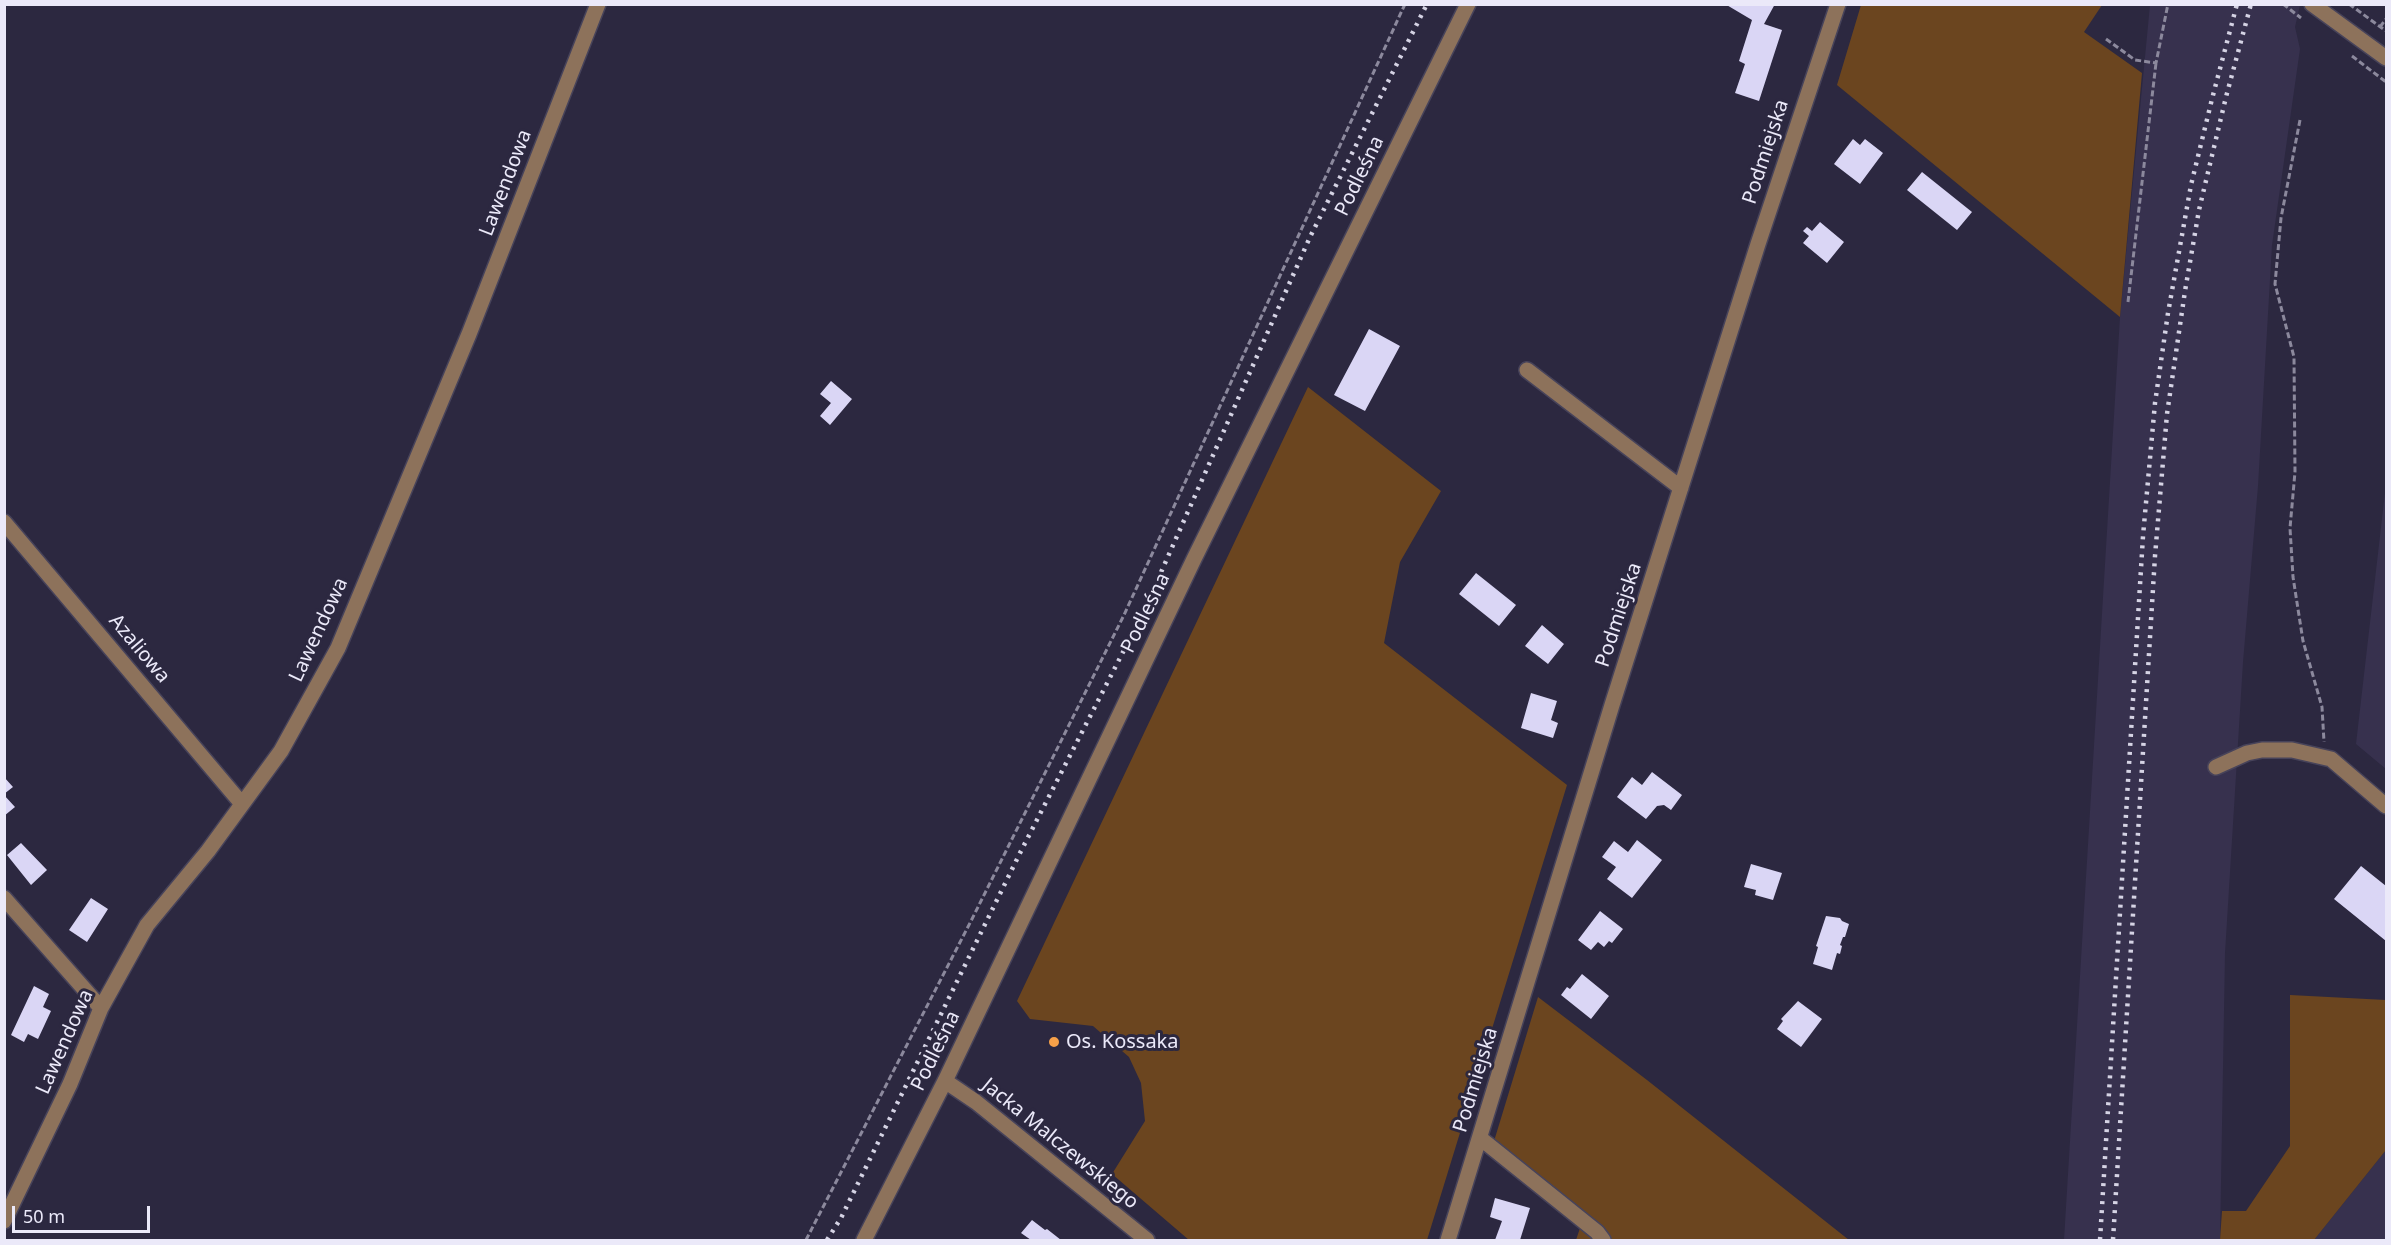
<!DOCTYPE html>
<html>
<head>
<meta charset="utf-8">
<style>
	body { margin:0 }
	#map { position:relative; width:2391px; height:1245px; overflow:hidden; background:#2c2840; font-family:"Noto Sans",sans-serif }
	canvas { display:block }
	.frame { position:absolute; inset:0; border:6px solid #ebe9f9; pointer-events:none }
	.scale { position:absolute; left:12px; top:1206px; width:138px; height:27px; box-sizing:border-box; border:3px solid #ebe9f9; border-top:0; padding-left:8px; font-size:18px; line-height:21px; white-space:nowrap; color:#ebe9f9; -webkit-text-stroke:4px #2c2840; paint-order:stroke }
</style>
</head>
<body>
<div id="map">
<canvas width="2391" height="1245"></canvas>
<div class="frame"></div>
<div class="scale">50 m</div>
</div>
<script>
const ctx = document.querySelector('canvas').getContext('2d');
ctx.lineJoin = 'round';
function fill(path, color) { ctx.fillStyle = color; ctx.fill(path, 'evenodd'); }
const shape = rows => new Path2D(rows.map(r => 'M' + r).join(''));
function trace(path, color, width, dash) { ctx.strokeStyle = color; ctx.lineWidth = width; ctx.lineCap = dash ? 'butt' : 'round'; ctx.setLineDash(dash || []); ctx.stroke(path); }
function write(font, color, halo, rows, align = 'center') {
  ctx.font = font + ' "Noto Sans",sans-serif'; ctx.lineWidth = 6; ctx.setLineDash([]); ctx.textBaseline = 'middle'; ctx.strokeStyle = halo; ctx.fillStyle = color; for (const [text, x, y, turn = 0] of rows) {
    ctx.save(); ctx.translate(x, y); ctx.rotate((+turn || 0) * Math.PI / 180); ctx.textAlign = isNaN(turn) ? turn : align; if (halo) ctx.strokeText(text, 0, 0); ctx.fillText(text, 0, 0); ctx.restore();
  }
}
fill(shape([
	[2150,5,2300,5,2295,27,2300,49,2272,245,2258,486,2243,662,2225,953,2220,1240,2064,1240,2120,317],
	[2386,484,2386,769,2356,744],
	[2386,1150,2386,1240,2314,1240]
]), '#37314e');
fill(shape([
	[1949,4,2102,5,2084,32,2142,73,2120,317,1837,85,1861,5],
	[1308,387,1441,491,1400,562,1384,643,1567,785,1427,1240,1189,1240,1112,1174,1145,1121,1141,1083,1129,1057,1093,1026,1030,1019,1017,1001],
	[2290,995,2386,1000,2386,1150,2314,1240,2220,1240,2222,1211,2246,1211,2290,1146],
	[1538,997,1647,1080,1849,1240,1576,1240,1581,1225,1491,1151]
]), '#6b451f');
fill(shape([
	[1725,4,1775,4,1764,24,1782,30,1759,101,1735,93,1745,64,1739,61,1752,20],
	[1853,139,1860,145,1865,139,1883,153,1860,184,1834,164],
	[1922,172,1972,212,1957,230,1907,190],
	[1820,222,1844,242,1827,263,1803,243,1809,236,1803,231,1807,227,1812,231],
	[1369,329,1400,346,1365,411,1334,395],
	[831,381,852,399,830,425,820,416,831,403,820,394],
	[1476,573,1516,605,1499,626,1459,594],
	[1542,625,1564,644,1548,664,1525,646],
	[1531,693,1557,701,1551,720,1558,723,1553,738,1521,728],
	[1652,772,1682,795,1671,810,1664,805,1657,806,1646,819,1617,797,1632,777,1642,785],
	[4,777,13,787,4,794],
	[4,795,15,807,4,816],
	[1637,840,1662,860,1632,898,1607,879,1616,867,1602,857,1614,841,1628,852],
	[21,843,47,870,31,885,7,855],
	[1751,864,1782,873,1773,900,1755,895,1756,890,1744,887],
	[2361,866,2386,886,2386,941,2334,899],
	[91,898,108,909,87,942,69,930],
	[1600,911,1623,929,1612,943,1609,941,1604,947,1598,942,1591,950,1578,940],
	[1826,916,1840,918,1842,921,1849,924,1845,937,1843,937,1840,945,1842,946,1840,954,1837,953,1832,970,1813,964,1818,947,1816,946],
	[1582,974,1609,996,1591,1019,1561,995,1567,987,1570,989],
	[34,986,49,994,43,1007,51,1011,38,1039,28,1034,24,1042,11,1035],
	[1798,1001,1822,1019,1801,1047,1777,1029,1783,1021,1781,1019],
	[1495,1198,1530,1208,1520,1240,1495,1240,1502,1221,1490,1217],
	[1032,1220,1045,1230,1047,1229,1061,1240,1031,1240,1021,1233]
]), '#dad6f5');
const minor = shape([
	[2312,4,2386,58],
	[1527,370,1681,488],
	[4,522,242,804],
	[2216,767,2247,753,2262,750,2292,750,2331,759,2386,806],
	[4,898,101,1008],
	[945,1081,976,1102,1147,1240],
	[1480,1138,1597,1232,1603,1240],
	[4,1221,70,1084,101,1008,147,925,208,851,281,751,338,648,469,334,598,4],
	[864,1240,945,1081,1194,559,1468,4],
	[1448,1240,1612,705,1758,244,1838,4]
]);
trace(minor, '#47435a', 18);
trace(shape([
	[2283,4,2301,18],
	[2349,4,2386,31],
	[2380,27,2386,19],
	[2106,39,2135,60,2156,63,2168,4],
	[2352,56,2386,82],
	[2300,120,2281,218,2275,284,2294,357,2295,472,2290,528,2293,577,2303,641,2322,707,2324,742],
	[2128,302,2156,63],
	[806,1240,971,921,1124,615,1405,4]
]), '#8c899d', 3, [6, 3]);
trace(minor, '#8d725b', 15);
trace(shape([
	[827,1240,841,1218,1020,853,1142,615,1310,237,1427,4],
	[2100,1240,2143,536,2155,403,2168,313,2191,185,2212,99,2237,4],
	[2113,1240,2155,556,2167,414,2185,291,2199,210,2226,97,2251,4]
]), '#d5d3e4', 4.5, [3, 6]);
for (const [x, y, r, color] of [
	[1054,1042,6,"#f7a149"]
]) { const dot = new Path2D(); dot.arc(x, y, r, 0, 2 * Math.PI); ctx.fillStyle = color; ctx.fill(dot); trace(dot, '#2c2840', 2); }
write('20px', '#ebe9f9', '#2c2840', [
	["Podmiejska",1766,152,-72],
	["Podleśna",1360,176,-64],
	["Lawendowa",506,183,-69],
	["Podleśna",1146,613,-64],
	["Podmiejska",1619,615,-72],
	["Lawendowa",319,630,-65],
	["Azaliowa",139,649,50],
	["Lawendowa",65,1042,-66],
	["Podleśna",936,1051,-64],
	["Podmiejska",1476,1080,-73],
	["Jacka Malczewskiego",1060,1144,39]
]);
write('20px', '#ebe9f9', '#2c2840', [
	["Os. Kossaka",1066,1042]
], 'left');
</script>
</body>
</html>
